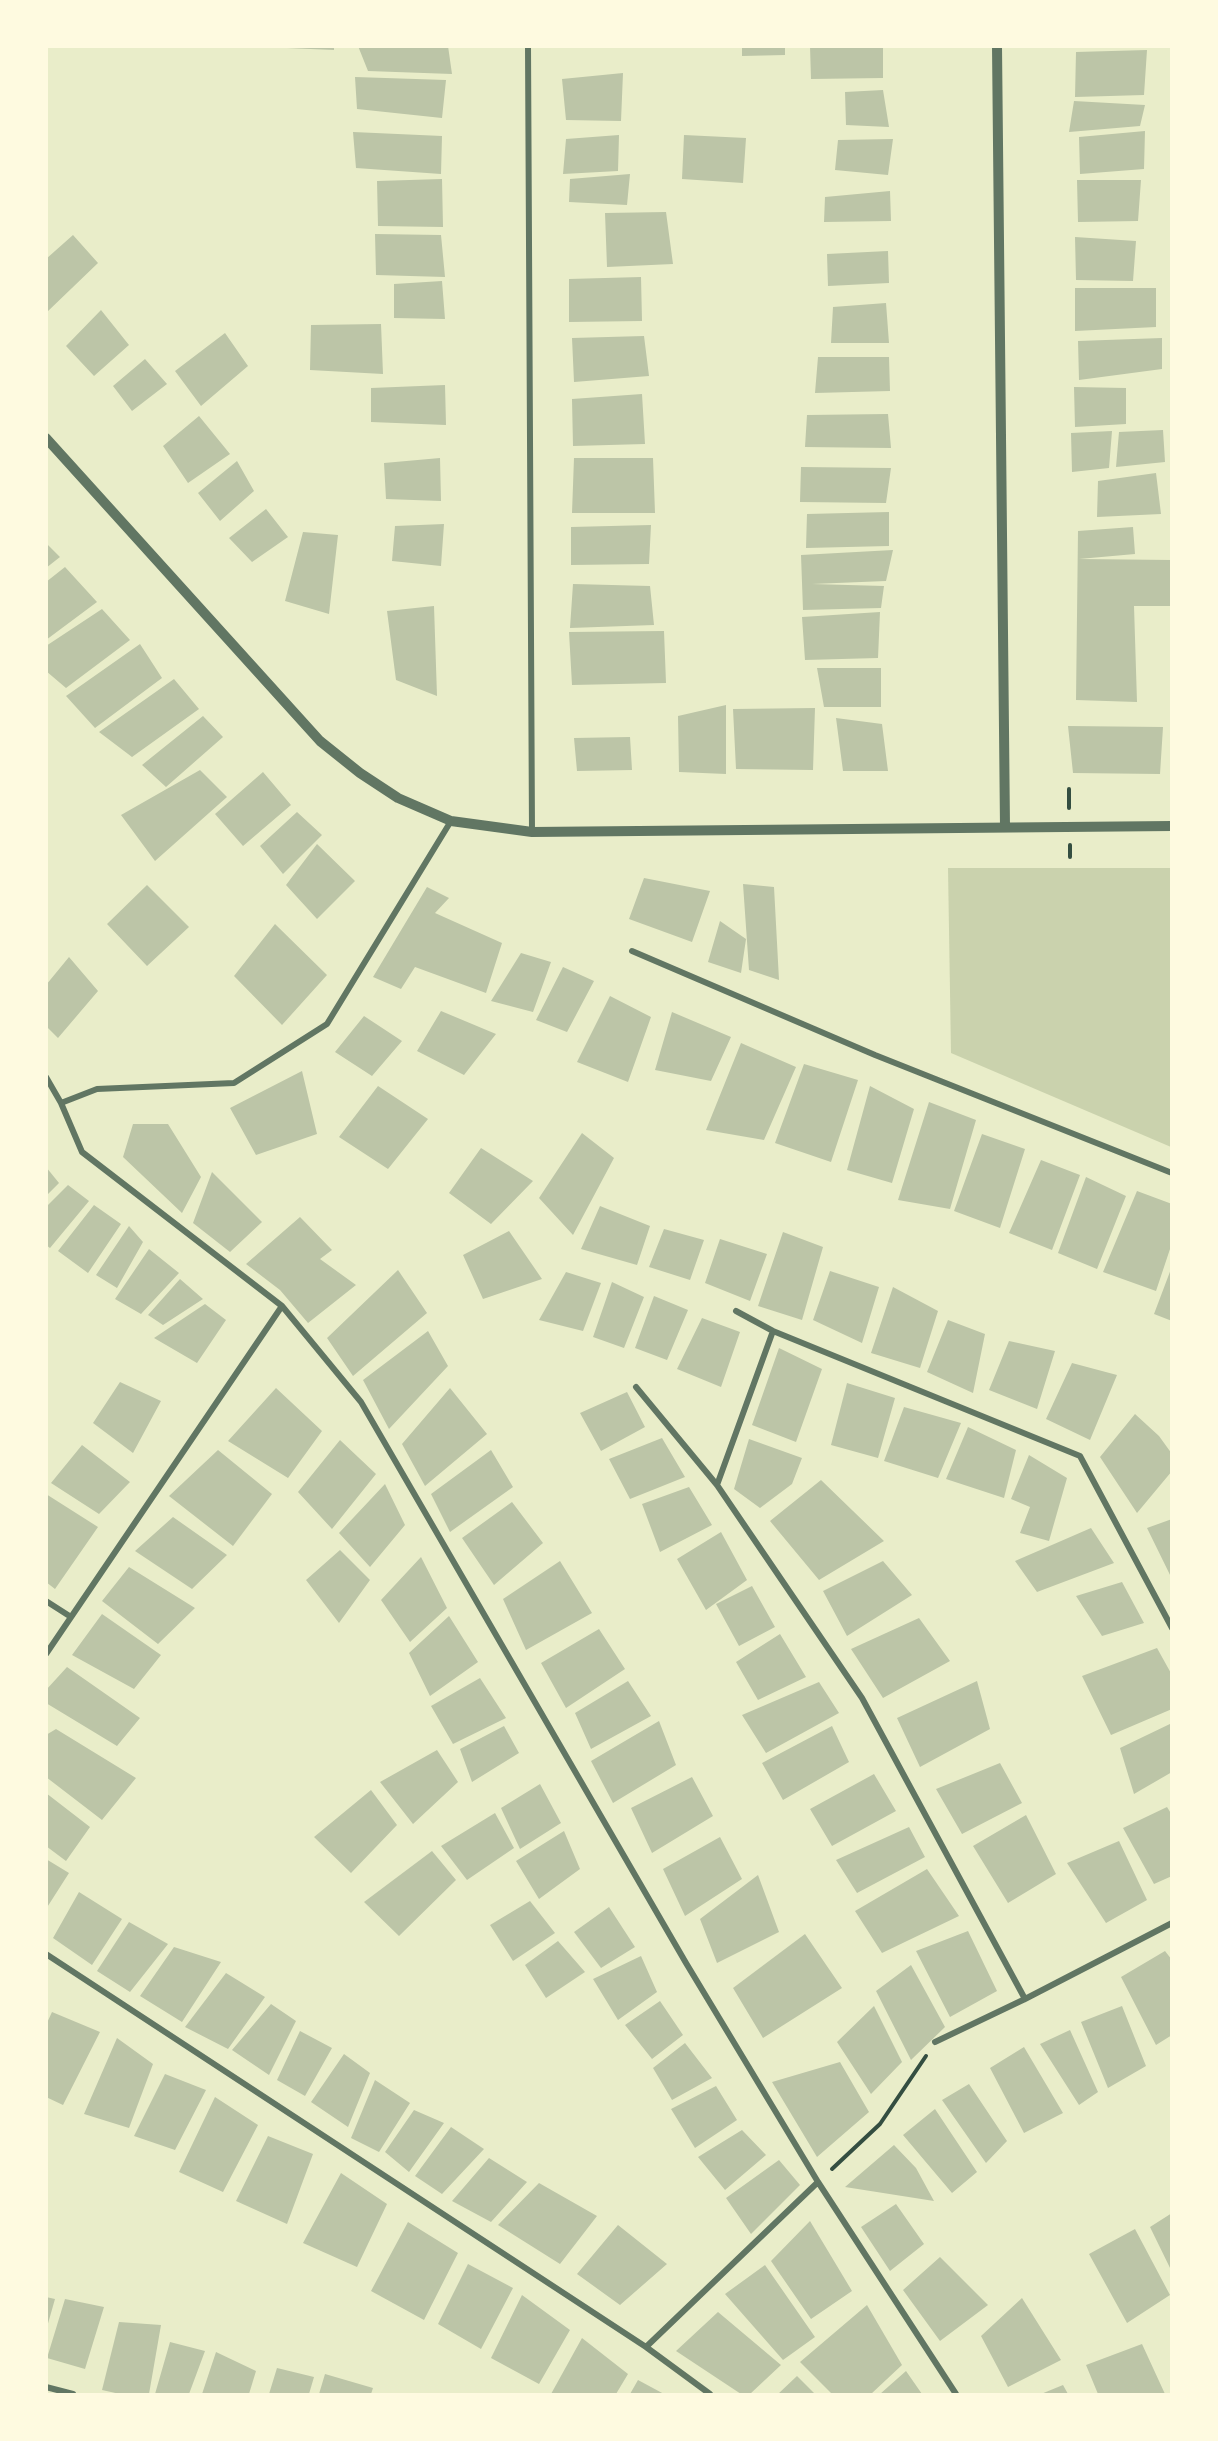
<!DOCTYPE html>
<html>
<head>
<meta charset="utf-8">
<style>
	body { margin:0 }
	#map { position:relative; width:1218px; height:2441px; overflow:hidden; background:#e9edc9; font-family:Arial,sans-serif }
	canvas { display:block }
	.frame { position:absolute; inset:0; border:48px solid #fefae0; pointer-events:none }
</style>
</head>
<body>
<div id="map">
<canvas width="1218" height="2441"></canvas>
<div class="frame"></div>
</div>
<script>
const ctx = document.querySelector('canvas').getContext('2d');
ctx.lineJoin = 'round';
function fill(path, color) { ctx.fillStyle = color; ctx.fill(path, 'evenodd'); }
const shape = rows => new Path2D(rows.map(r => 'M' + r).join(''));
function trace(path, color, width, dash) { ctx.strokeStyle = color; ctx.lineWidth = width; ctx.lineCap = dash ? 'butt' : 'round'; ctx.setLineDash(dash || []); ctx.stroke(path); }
fill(shape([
	[948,868,1171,868,1171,1147,951,1053]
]), '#cad2ad');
fill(shape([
	[287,46,334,46,334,50,287,48],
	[358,46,448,46,452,74,368,71],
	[742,46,785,46,785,55,742,56],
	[810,46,883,46,883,78,811,79],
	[1147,50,1144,95,1075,97,1076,52],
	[623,73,621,121,566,120,562,79],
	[355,77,446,80,442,118,357,109],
	[883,90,889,127,846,125,845,92],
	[1074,101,1145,105,1140,126,1069,132],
	[1145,131,1144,169,1080,174,1079,137],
	[353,132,442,136,441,174,356,168],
	[619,135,618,171,563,174,566,139],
	[684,135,746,138,743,183,682,179],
	[893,139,888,175,835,170,838,140],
	[630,174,627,205,569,202,570,179],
	[442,179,443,227,378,226,377,181],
	[1077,180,1141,180,1138,221,1078,222],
	[890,191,891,221,824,222,825,197],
	[666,212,673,264,607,267,605,213],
	[375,234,441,235,445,277,376,275],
	[73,235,98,263,46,313,46,259],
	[1075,237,1136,241,1133,281,1076,280],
	[888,251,889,283,828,286,827,254],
	[641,277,642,321,569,322,569,279],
	[442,281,445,319,394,318,394,284],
	[1075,288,1156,288,1156,327,1075,331],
	[886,303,889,343,831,343,833,307],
	[101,310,129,345,94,376,66,346],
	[381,324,383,374,310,370,311,325],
	[225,333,248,366,201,406,175,371],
	[644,336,649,376,574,382,572,338],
	[1162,338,1162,369,1079,380,1078,341],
	[818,357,889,357,890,391,815,393],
	[145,359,167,384,132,411,113,386],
	[445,385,446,425,371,422,371,388],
	[1074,387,1126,388,1126,424,1075,427],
	[642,394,645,444,573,446,572,399],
	[888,414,891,448,805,447,807,415],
	[199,416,230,454,188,483,163,446],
	[1163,430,1165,462,1116,467,1119,432],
	[1112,431,1109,468,1072,472,1071,433],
	[440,458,441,501,386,499,384,463],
	[574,458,653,458,655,513,572,513],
	[237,461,254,491,220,521,198,493],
	[801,467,891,468,886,503,800,502],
	[1156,473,1161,514,1097,517,1098,481],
	[266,509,288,537,252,562,229,538],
	[889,512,889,546,806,548,807,514],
	[444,524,441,566,392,561,395,526],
	[651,525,649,564,571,565,571,527],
	[1133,527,1135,554,1079,559,1172,560,1172,606,1134,606,1137,702,1076,700,1078,531],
	[303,532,338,535,329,614,285,601],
	[46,543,60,557,46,568],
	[893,550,886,581,812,584,884,586,881,608,803,610,801,555],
	[65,567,97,602,46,640,46,582],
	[573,584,650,586,654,625,570,628],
	[434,606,437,696,396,680,387,611],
	[102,609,130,640,66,688,46,671,46,646],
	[880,612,878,658,805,660,802,617],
	[664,631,666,683,572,685,569,632],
	[140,644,162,678,95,728,66,696],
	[817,668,881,668,881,707,824,707],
	[174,679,199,709,132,757,99,732],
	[726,705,726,774,679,772,678,716],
	[815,708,813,770,736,769,733,709],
	[203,716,223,737,166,787,142,765],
	[836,718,882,724,888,771,843,771],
	[1068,726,1163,727,1160,774,1073,773],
	[630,737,632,770,577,771,574,738],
	[200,770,227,797,155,861,121,815],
	[263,772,291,805,243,846,215,814],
	[297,812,322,835,283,874,260,846],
	[317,844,355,881,317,919,286,885],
	[644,878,710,891,692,942,629,919],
	[743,884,774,887,779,980,749,970],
	[147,885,189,927,147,966,107,924],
	[427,887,449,898,435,913,502,943,486,993,415,967,401,989,373,977],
	[720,921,746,939,741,973,708,962],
	[275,924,327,975,282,1025,234,976],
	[521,953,551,962,533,1012,491,1001],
	[69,957,98,991,58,1038,46,1026,46,985],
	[563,967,594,981,567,1032,536,1020],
	[610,996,651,1017,628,1082,577,1062],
	[441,1011,496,1034,464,1075,417,1051],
	[672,1012,731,1037,711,1081,655,1070],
	[364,1016,402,1041,372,1076,335,1052],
	[741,1043,796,1067,764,1140,706,1130],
	[804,1064,858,1080,831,1162,775,1143],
	[302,1071,317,1134,256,1155,230,1108],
	[378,1086,428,1119,388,1169,339,1137],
	[870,1086,914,1109,892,1183,847,1170],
	[929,1102,976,1120,950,1209,898,1200],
	[133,1124,168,1124,201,1177,182,1213,123,1157],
	[582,1133,614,1158,573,1235,539,1198],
	[982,1134,1025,1149,1000,1228,954,1211],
	[481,1148,533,1181,491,1224,449,1193],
	[1041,1160,1080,1175,1052,1250,1009,1233],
	[46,1167,59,1183,46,1196],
	[212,1172,262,1222,230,1252,193,1223],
	[1086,1177,1126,1196,1097,1269,1058,1253],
	[68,1185,89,1201,50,1248,46,1245,46,1207],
	[1137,1191,1172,1204,1172,1243,1156,1291,1103,1272],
	[94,1205,121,1224,88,1273,58,1251],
	[600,1206,650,1226,637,1265,581,1249],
	[300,1217,332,1250,320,1259,356,1285,308,1323,280,1290,246,1264],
	[129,1226,143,1242,117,1288,96,1275],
	[664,1229,704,1240,690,1280,649,1267],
	[509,1231,542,1279,483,1299,463,1255],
	[783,1232,823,1247,802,1320,758,1306],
	[720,1239,767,1254,750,1301,705,1283],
	[149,1249,179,1273,141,1314,115,1299],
	[1171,1269,1172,1269,1172,1321,1154,1314],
	[398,1270,427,1313,353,1376,327,1338],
	[830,1271,879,1287,862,1343,813,1320],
	[566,1272,601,1283,583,1331,539,1320],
	[180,1279,203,1299,163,1325,148,1315],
	[612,1282,644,1297,624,1348,593,1337],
	[893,1287,938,1311,920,1368,871,1353],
	[654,1296,688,1310,667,1360,635,1348],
	[205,1304,226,1320,197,1363,154,1338],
	[702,1318,740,1332,721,1387,677,1369],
	[948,1320,985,1334,973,1393,927,1372],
	[428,1331,448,1366,389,1429,363,1380],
	[1009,1341,1055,1351,1037,1409,989,1390],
	[779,1348,822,1369,796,1442,752,1425],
	[1072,1363,1117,1375,1090,1440,1046,1419],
	[120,1382,161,1401,133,1453,93,1423],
	[847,1383,895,1398,878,1458,831,1445],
	[276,1388,322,1431,288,1478,228,1441],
	[450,1388,487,1434,425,1486,402,1444],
	[627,1392,645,1427,601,1451,580,1413],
	[904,1407,961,1423,938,1478,884,1461],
	[1135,1414,1159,1436,1172,1454,1172,1471,1137,1513,1100,1457],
	[968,1427,1016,1450,1004,1498,946,1479],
	[662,1438,685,1477,630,1499,609,1459],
	[749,1439,802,1458,792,1484,760,1508,734,1489],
	[340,1440,376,1474,332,1529,298,1492],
	[82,1445,130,1482,99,1514,51,1483],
	[218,1450,272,1494,233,1546,169,1496],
	[491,1450,513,1487,450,1532,431,1494],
	[1029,1455,1067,1478,1049,1541,1020,1533,1030,1507,1011,1499],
	[821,1480,884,1541,819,1580,770,1521],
	[385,1484,405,1525,370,1567,339,1533],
	[689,1487,712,1525,660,1552,642,1504],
	[46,1494,98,1527,55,1589,46,1582],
	[512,1502,543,1543,494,1585,462,1538],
	[173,1517,227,1555,192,1589,135,1551],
	[1172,1519,1172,1579,1147,1528],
	[1091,1528,1114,1563,1037,1592,1015,1561],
	[721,1532,747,1580,706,1610,677,1559],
	[340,1550,370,1580,339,1623,306,1580],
	[421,1557,447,1608,410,1642,381,1600],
	[560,1561,592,1613,526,1650,503,1599],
	[883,1561,912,1595,847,1636,823,1591],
	[129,1567,195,1608,158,1644,102,1601],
	[1122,1582,1144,1623,1102,1636,1076,1596],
	[752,1586,775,1627,739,1646,716,1604],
	[102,1614,161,1655,134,1689,72,1655],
	[449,1616,478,1662,430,1696,409,1653],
	[919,1618,950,1661,883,1698,851,1649],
	[599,1629,625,1669,566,1708,541,1663],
	[780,1634,806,1677,758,1700,736,1662],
	[1157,1648,1172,1675,1172,1709,1111,1735,1082,1676],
	[67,1667,140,1718,117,1746,46,1703,46,1690],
	[480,1678,506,1718,453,1744,431,1706],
	[628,1681,651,1716,591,1749,575,1713],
	[977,1681,990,1729,920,1767,897,1718],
	[819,1682,839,1713,766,1753,742,1715],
	[659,1721,676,1765,613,1803,591,1761],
	[1172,1723,1172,1772,1134,1794,1120,1748],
	[504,1726,519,1753,472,1782,460,1749],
	[832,1726,849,1762,783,1800,762,1763],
	[56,1729,136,1778,102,1820,46,1777,46,1735],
	[437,1750,458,1782,413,1824,380,1782],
	[1000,1763,1022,1803,962,1834,936,1789],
	[874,1774,896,1811,832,1846,810,1809],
	[692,1777,713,1816,652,1853,631,1808],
	[540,1784,561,1823,520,1849,501,1808],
	[371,1790,397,1825,351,1873,314,1837],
	[46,1793,90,1827,66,1861,46,1846],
	[1167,1807,1172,1815,1172,1876,1154,1884,1123,1828],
	[495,1813,514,1848,467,1880,441,1846],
	[1026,1815,1056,1874,1008,1903,973,1846],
	[909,1827,925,1857,857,1893,836,1860],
	[564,1831,580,1869,539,1899,516,1861],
	[720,1837,742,1879,685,1916,663,1869],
	[1119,1841,1147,1900,1106,1923,1067,1863],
	[432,1851,456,1880,399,1936,364,1902],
	[46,1859,69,1873,46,1909],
	[927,1869,959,1916,882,1953,855,1911],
	[758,1875,779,1932,717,1963,700,1919],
	[79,1892,122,1919,92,1965,53,1938],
	[530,1901,555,1933,513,1961,490,1925],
	[609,1907,635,1947,601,1968,574,1932],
	[129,1922,168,1944,130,1992,97,1971],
	[968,1931,997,1991,950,2017,916,1951],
	[805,1934,842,1988,763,2038,733,1988],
	[558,1941,585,1972,546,1998,525,1965],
	[174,1947,221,1962,182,2022,140,1996],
	[1165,1951,1172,1960,1172,2035,1156,2045,1121,1977],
	[641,1956,657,1992,618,2020,593,1979],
	[911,1965,945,2027,911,2060,876,1991],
	[226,1973,265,1997,228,2049,185,2027],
	[660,2001,683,2035,652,2059,625,2025],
	[271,2004,296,2021,269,2075,232,2050],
	[874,2006,902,2062,871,2094,837,2042],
	[1122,2006,1146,2066,1108,2088,1081,2022],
	[52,2012,100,2032,63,2105,46,2097,46,2025],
	[1070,2030,1098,2092,1079,2105,1040,2044],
	[300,2031,332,2048,305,2096,277,2080],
	[117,2038,153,2064,129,2128,84,2114],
	[685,2043,712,2078,672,2100,653,2068],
	[1024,2047,1063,2113,1024,2133,990,2068],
	[344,2054,370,2073,348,2127,311,2102],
	[840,2062,869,2112,817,2157,772,2082],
	[165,2074,206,2090,175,2150,134,2136],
	[375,2080,410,2103,379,2152,351,2138],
	[969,2084,1007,2141,986,2163,942,2100],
	[716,2086,737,2120,695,2148,671,2109],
	[215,2097,258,2125,223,2192,179,2172],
	[935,2109,977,2172,952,2193,903,2135],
	[414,2110,444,2123,409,2172,385,2152],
	[451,2127,484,2149,442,2194,415,2176],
	[742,2130,766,2155,725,2190,698,2157],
	[268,2136,313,2154,287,2224,236,2201],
	[894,2145,916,2168,934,2201,845,2187],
	[489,2158,527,2182,491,2222,452,2201],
	[779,2160,800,2185,751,2234,726,2198],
	[341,2173,387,2204,357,2267,303,2243],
	[539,2183,597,2216,560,2264,498,2225],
	[896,2204,924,2244,890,2271,861,2227],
	[1172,2213,1172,2272,1150,2227],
	[810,2221,852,2291,811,2319,771,2261],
	[408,2222,458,2253,424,2320,371,2291],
	[618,2225,667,2264,620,2305,577,2274],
	[1135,2229,1170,2295,1127,2323,1089,2254],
	[940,2257,988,2305,940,2341,903,2290],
	[468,2264,513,2288,481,2349,438,2324],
	[765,2265,815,2337,783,2360,725,2294],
	[522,2295,570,2330,539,2384,491,2358],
	[46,2297,55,2299,47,2327,46,2327],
	[1022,2298,1061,2360,1008,2387,981,2336],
	[65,2299,104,2307,85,2369,47,2358],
	[867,2305,902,2365,871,2394,832,2394,800,2362],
	[718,2312,781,2365,750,2394,741,2394,676,2351],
	[119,2322,161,2325,149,2394,120,2394,102,2390],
	[582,2338,628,2374,616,2394,551,2394],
	[170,2342,205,2351,189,2394,155,2394],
	[1142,2344,1165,2394,1098,2394,1086,2365],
	[216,2352,256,2371,249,2394,202,2394],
	[277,2368,314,2377,309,2394,269,2394],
	[906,2371,922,2394,880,2394],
	[325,2374,373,2388,371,2394,319,2394],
	[797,2376,815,2394,778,2394],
	[638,2380,664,2394,630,2394],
	[1063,2385,1068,2394,1041,2394]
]), '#bcc5a7');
trace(shape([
	[1069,789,1069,808],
	[1070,845,1070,857],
	[832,2169,880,2124,926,2056]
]), '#344e41', 4);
trace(shape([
	[528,46,532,832],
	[632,951,875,1055,1172,1173],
	[46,1077,61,1103,82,1152,282,1306,361,1402,686,1963,818,2182,956,2394],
	[61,1103,97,1089,234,1083,327,1024,451,821],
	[736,1311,773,1331,1080,1456,1172,1628],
	[636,1387,717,1485,862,1698,1025,1999],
	[717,1485,773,1331],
	[46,1601,71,1617],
	[46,1654,282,1306],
	[46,1954,646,2347,710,2394],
	[935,2042,1025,1999,1172,1923],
	[646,2347,818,2182],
	[46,2387,73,2394]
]), '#617663', 6);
trace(shape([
	[997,46,1005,827],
	[46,438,320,741,360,773,398,798,451,821,532,832,1172,826]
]), '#617663', 10);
</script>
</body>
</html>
